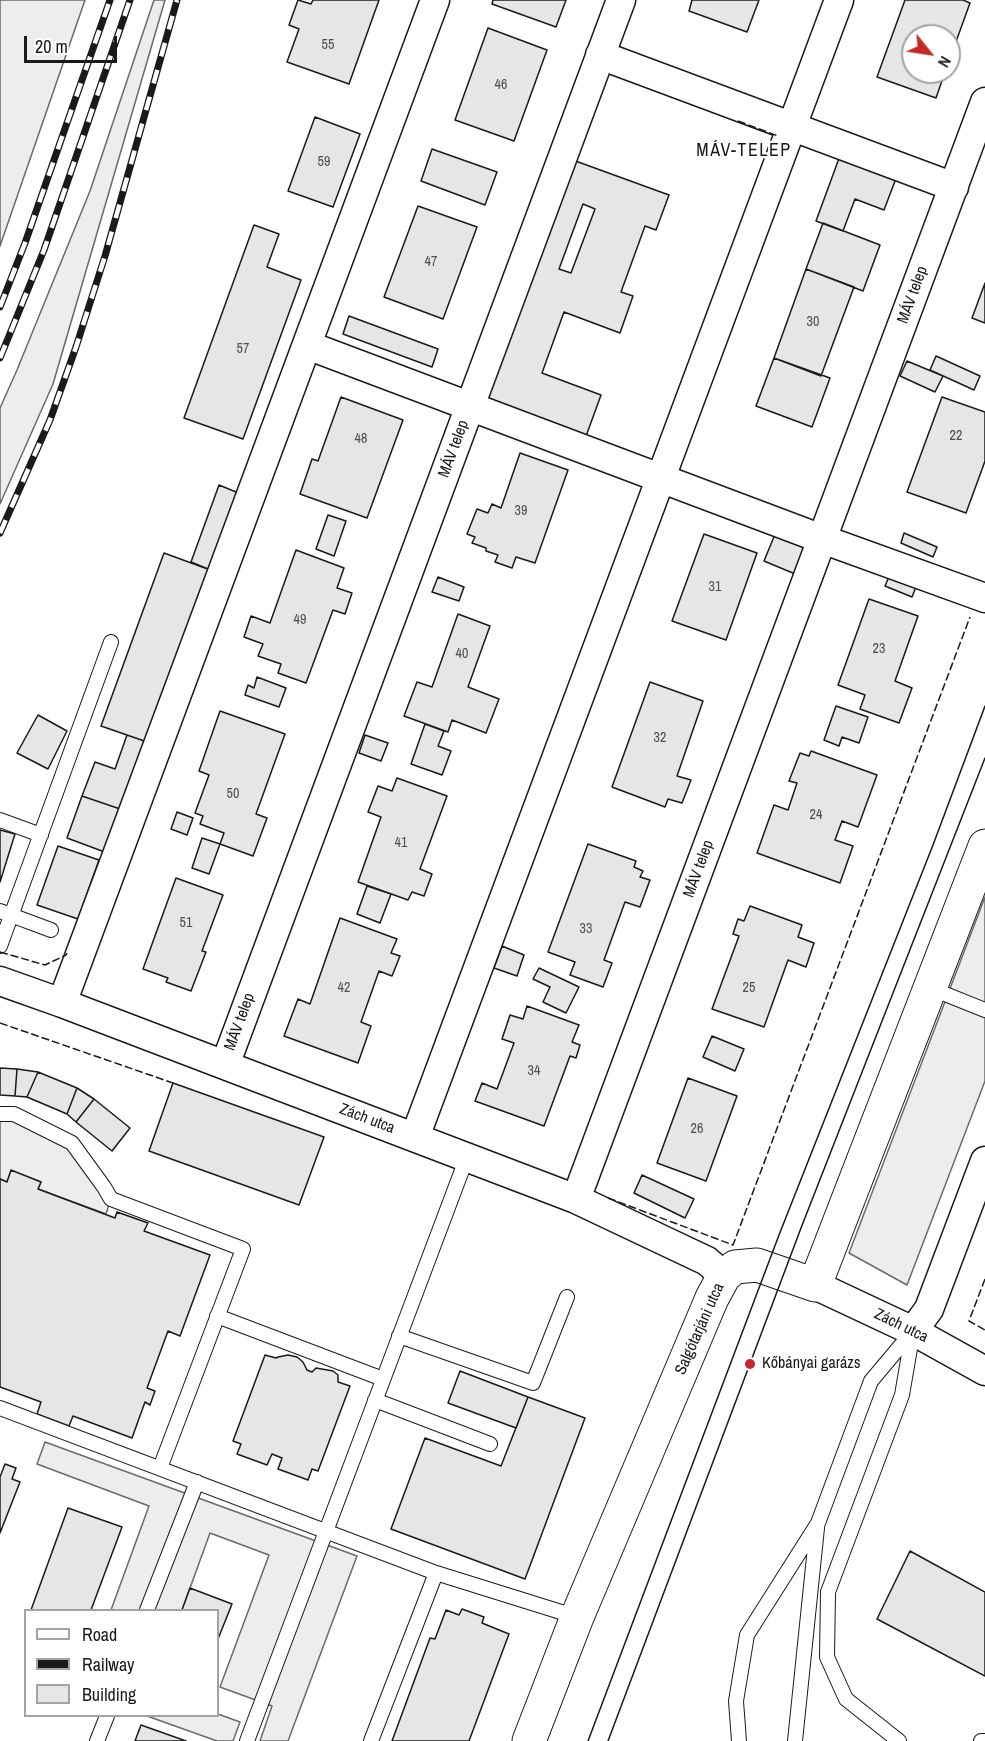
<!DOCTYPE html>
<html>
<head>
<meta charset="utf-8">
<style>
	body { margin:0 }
	#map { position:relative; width:985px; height:1741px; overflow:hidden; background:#fff; font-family:"Archivo Narrow",sans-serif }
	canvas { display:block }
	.legend { position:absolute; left:24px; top:1609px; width:195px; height:108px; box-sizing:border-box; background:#fff; border:2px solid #a3a3a3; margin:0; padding:8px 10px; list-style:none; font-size:18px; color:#1a1a1a }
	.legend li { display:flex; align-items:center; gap:12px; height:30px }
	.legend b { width:30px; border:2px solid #a3a3a3 }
	.north { position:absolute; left:901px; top:24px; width:60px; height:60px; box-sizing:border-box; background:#fff; border:2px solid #a3a3a3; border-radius:50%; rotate:120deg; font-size:16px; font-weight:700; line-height:24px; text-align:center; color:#1a1a1a }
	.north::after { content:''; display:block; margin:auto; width:21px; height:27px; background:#c62828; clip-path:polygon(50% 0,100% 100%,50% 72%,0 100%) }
	.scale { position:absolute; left:24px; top:36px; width:93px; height:27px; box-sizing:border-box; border:3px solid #1a1a1a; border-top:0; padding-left:8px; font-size:18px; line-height:21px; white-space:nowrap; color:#1a1a1a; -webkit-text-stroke:4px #fff; paint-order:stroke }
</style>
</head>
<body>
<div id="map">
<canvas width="985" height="1741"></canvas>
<ul class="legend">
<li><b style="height:8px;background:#fff"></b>Road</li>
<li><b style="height:8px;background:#1a1a1a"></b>Railway</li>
<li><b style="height:16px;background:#e6e6e6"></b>Building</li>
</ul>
<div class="north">N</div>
<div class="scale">20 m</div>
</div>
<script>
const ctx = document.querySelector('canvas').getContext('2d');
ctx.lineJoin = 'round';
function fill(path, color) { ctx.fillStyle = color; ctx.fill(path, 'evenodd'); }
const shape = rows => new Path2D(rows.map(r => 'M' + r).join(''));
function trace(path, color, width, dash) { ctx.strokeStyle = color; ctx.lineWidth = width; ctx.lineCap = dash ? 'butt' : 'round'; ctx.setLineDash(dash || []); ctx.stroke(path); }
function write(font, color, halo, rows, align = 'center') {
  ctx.font = font + ' "Archivo Narrow",sans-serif'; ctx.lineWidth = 4.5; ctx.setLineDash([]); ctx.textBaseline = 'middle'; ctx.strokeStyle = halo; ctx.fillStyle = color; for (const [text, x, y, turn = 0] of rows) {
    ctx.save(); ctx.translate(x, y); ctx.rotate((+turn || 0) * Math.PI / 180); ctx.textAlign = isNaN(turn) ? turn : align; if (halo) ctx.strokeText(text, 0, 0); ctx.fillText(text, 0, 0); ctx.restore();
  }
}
const built = shape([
	[0,0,85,0,0,246,0,0],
	[154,0,165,0,53,384,0,504,0,408,17,370,90,191,154,0],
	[985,897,985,1081,907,1285,849,1253,985,897],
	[0,1114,72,1143,111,1199,106,1214,38,1189,41,1182,11,1171,7,1182,0,1179,0,1114],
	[45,1442,357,1556,288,1741,260,1741,272,1706,220,1687,269,1555,210,1533,182,1610,111,1610,149,1506,37,1464,45,1442],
	[218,1714,240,1722,233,1741,217,1741,147,1716,218,1716,218,1714]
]);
fill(built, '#ededed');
trace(built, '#6a6a6a', 1.5);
const building = shape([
	[298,0,311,4,313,0,379,0,349,84,287,62,299,29,289,25,298,0],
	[493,0,566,0,556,27,492,4,493,0],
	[692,0,759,0,747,32,689,11,692,0],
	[905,0,963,0,970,3,949,61,949,36,913,36,913,72,945,72,936,98,877,77,905,0],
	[488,28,547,50,514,141,455,120,488,28],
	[315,117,360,134,333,207,288,191,315,117],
	[432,149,497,172,485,205,421,181,432,149],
	[841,153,898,173,884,210,855,199,843,231,816,221,841,153],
	[570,159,669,195,656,230,645,226,621,292,633,296,620,333,564,312,542,373,601,395,585,439,480,400,570,159],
	[583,204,595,209,571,273,559,269,583,204],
	[418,206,477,227,443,319,384,297,418,206],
	[823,223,880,245,863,291,806,269,823,223],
	[254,225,279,234,267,267,301,280,243,439,184,418,254,225],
	[806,269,854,287,821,376,774,358,806,269],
	[985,283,985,323,972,318,985,283],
	[349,316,438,349,432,367,343,334,349,316],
	[936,356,980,376,974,390,930,370,936,356],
	[774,358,830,378,812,427,756,406,774,358],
	[907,361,943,376,935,392,900,376,907,361],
	[341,397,403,420,367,518,300,494,312,459,318,461,341,397],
	[942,397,985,412,985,461,966,513,907,492,942,397],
	[520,453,568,470,535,563,516,557,512,568,495,562,498,555,486,551,486,548,472,543,475,537,467,534,477,509,488,513,492,504,501,508,520,453],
	[219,485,241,494,213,571,191,562,219,485],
	[328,515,346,521,334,556,316,549,328,515],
	[778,527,814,541,800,576,764,561,778,527],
	[904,533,937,547,933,557,901,543,904,533],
	[704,534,757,553,726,640,672,621,704,534],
	[296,550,344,568,337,588,352,593,345,614,333,610,306,683,278,673,281,664,258,656,263,644,244,637,251,616,270,623,296,550],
	[164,553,213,571,150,743,101,726,164,553],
	[891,572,918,582,912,597,885,586,891,572],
	[438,577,464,587,459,601,432,592,438,577],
	[869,599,918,616,895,681,912,688,899,723,860,709,865,695,838,685,869,599],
	[458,614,490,626,468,687,499,699,486,733,452,720,448,732,404,716,417,682,432,687,458,614],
	[257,677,286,688,279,707,245,695,248,685,254,688,257,677],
	[650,682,703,701,677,776,691,780,682,803,668,799,665,807,612,787,650,682],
	[836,706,868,717,859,743,842,737,839,746,824,740,836,706],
	[220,711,285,734,256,814,267,818,253,856,220,844,224,833,200,824,203,816,195,813,209,775,199,771,220,711],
	[38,715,67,731,48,769,17,753,38,715],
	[425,724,444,731,438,746,451,751,442,775,411,764,425,724],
	[127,735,150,743,126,811,82,796,95,762,115,769,127,735],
	[365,735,388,743,381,761,359,753,365,735],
	[811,751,877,775,858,827,842,821,835,840,853,846,840,883,757,853,774,805,788,810,797,783,789,781,800,753,809,756,811,751],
	[397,778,447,796,420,869,432,874,424,896,412,892,408,900,358,882,381,817,368,812,378,786,392,791,397,778],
	[82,796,126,811,110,854,67,838,82,796],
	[177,812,193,818,187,835,171,829,177,812],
	[0,830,15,834,0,882,0,830],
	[202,838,220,844,209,874,192,868,202,838],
	[588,844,636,861,634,867,643,871,640,877,650,880,640,907,625,902,604,960,612,963,603,987,570,975,575,962,548,952,588,844],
	[58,846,99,860,78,919,37,905,58,846],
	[176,878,223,895,202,951,206,952,191,991,166,982,168,978,143,969,176,878],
	[367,886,391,894,380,923,357,914,367,886],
	[750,906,802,925,798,937,814,943,806,967,788,960,764,1027,712,1009,739,936,733,934,738,919,744,921,750,906],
	[340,918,397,939,391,953,400,956,392,976,379,971,361,1022,371,1026,358,1063,284,1036,298,999,310,1004,340,918],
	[502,946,524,955,517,976,494,968,502,946],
	[539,968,579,987,566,1013,543,1002,550,987,533,979,539,968],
	[527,1006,579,1025,572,1042,580,1045,576,1058,570,1056,544,1126,475,1101,482,1083,497,1089,514,1043,502,1039,510,1015,523,1019,527,1006],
	[712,1036,744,1049,735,1071,703,1057,712,1036],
	[0,1068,17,1069,15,1096,0,1095,0,1068],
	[17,1069,38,1072,27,1097,15,1096,17,1069],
	[38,1072,77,1088,67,1114,27,1097,38,1072],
	[688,1078,737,1096,706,1181,657,1163,688,1078],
	[173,1083,324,1137,299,1205,149,1151,173,1083],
	[77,1088,94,1099,76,1122,67,1114,77,1088],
	[94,1099,130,1128,112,1151,76,1122,94,1099],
	[11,1170,41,1182,38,1189,115,1218,117,1212,148,1223,144,1231,210,1255,180,1336,168,1331,147,1388,155,1391,150,1405,145,1402,132,1438,73,1416,69,1426,37,1414,41,1402,0,1387,0,1179,7,1182,11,1170],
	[642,1175,694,1199,685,1218,634,1193,642,1175],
	[265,1355,276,1358,278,1357,288,1355,297,1357,303,1362,307,1370,312,1372,316,1368,333,1371,338,1375,338,1382,350,1386,318,1471,312,1469,308,1480,278,1469,282,1458,272,1454,267,1465,237,1454,241,1444,233,1441,265,1355],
	[460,1371,528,1397,516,1428,448,1403,460,1371],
	[528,1397,585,1418,525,1579,391,1529,425,1438,501,1466,528,1397],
	[5,1464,16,1468,12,1479,20,1482,0,1533,0,1477,5,1464],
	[68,1508,122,1527,91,1610,31,1610,68,1508],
	[910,1551,985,1592,985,1676,877,1619,910,1551],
	[190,1588,232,1604,218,1639,218,1610,182,1610,190,1588],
	[462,1609,484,1617,482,1623,509,1634,469,1741,392,1741,430,1638,435,1639,446,1610,459,1615,462,1609],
	[141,1725,186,1741,135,1741,141,1725]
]);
fill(building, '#e6e6e6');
trace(building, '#1a1a1a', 1.5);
const service = shape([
	[0,820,41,835],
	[0,911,51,930],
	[0,946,111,642],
	[930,988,985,1010],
	[0,1114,14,1114,72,1143,104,1187,111,1199,243,1249,160,1468],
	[217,1316,383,1379],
	[399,1336,533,1383,567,1297],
	[375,1400,490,1444],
	[0,1408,436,1573,577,1617],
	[147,1610,197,1482],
	[97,1741,107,1716],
	[247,1741,467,1157],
	[371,1741,436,1573],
	[739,1741,736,1701,747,1635,818,1523,871,1381,913,1331],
	[795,1741,817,1528],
	[899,1741,846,1699,827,1657,828,1592,902,1395,913,1331],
	[981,1741,985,1741]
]);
const minor = shape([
	[600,55,954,187],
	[307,345,822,539,985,598],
	[0,981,62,1003,576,1199,707,1261,724,1276],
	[62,1003,435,0],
	[225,1065,621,0],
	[415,1137,839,0],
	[576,1199,985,102],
	[815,1285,913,1331,985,1371],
	[913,1331,929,1309,985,1161]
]);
const tertiary = shape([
	[529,1741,577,1617,712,1298,724,1276,735,1267,757,1265,815,1285,985,846]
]);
trace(service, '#1a1a1a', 16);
trace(minor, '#1a1a1a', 31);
trace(tertiary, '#1a1a1a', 35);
trace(service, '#fff', 14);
trace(minor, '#fff', 28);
trace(tertiary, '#fff', 33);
trace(shape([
	[588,1741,779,1235,933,845,985,706],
	[608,1741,801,1228,985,758]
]), '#1a1a1a', 1.5);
const rail = shape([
	[0,307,25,243,110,0],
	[0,358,44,250,130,0],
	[0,533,50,420,76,347,105,256,177,0]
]);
trace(rail, '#1a1a1a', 7);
trace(rail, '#fff', 4.5, [14]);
trace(shape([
	[738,121,778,136],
	[0,952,45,965,66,955,67,953],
	[0,1023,173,1083],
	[608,1198,733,1245,970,617],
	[985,1279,969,1321,985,1330]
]), '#1a1a1a', 1.5, [8, 3]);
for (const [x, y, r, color] of [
	[750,1364,6,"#c62828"]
]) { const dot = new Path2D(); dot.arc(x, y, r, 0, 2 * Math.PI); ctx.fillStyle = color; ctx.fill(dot); trace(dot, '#fff', 2); }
write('14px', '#4d4d4d', null, [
	["55",328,45],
	["46",501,85],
	["59",324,162],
	["47",431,262],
	["30",813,322],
	["57",243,349],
	["22",956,436],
	["48",361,439],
	["39",521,511],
	["31",715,587],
	["49",300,620],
	["23",879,649],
	["40",462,654],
	["32",660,738],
	["50",233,794],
	["24",816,815],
	["41",401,843],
	["51",186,923],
	["33",586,929],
	["42",344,988],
	["25",749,988],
	["34",534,1071],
	["26",697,1129]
]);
write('16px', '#1a1a1a', '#fff', [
	["MÁV telep",913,295,-70],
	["MÁV telep",454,449,-70],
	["MÁV telep",699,869,-70],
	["MÁV telep",240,1022,-70],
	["Zách utca",367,1119,21],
	["Zách utca",901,1326,26],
	["Salgótarjáni utca",700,1329,-66]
]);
write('16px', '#1a1a1a', '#fff', [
	["Kőbányai garázs",762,1364]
], 'left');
ctx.letterSpacing = '1.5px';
write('18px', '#1a1a1a', '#fff', [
	["MÁV-TELEP",744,151]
]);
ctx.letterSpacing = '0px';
</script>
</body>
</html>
